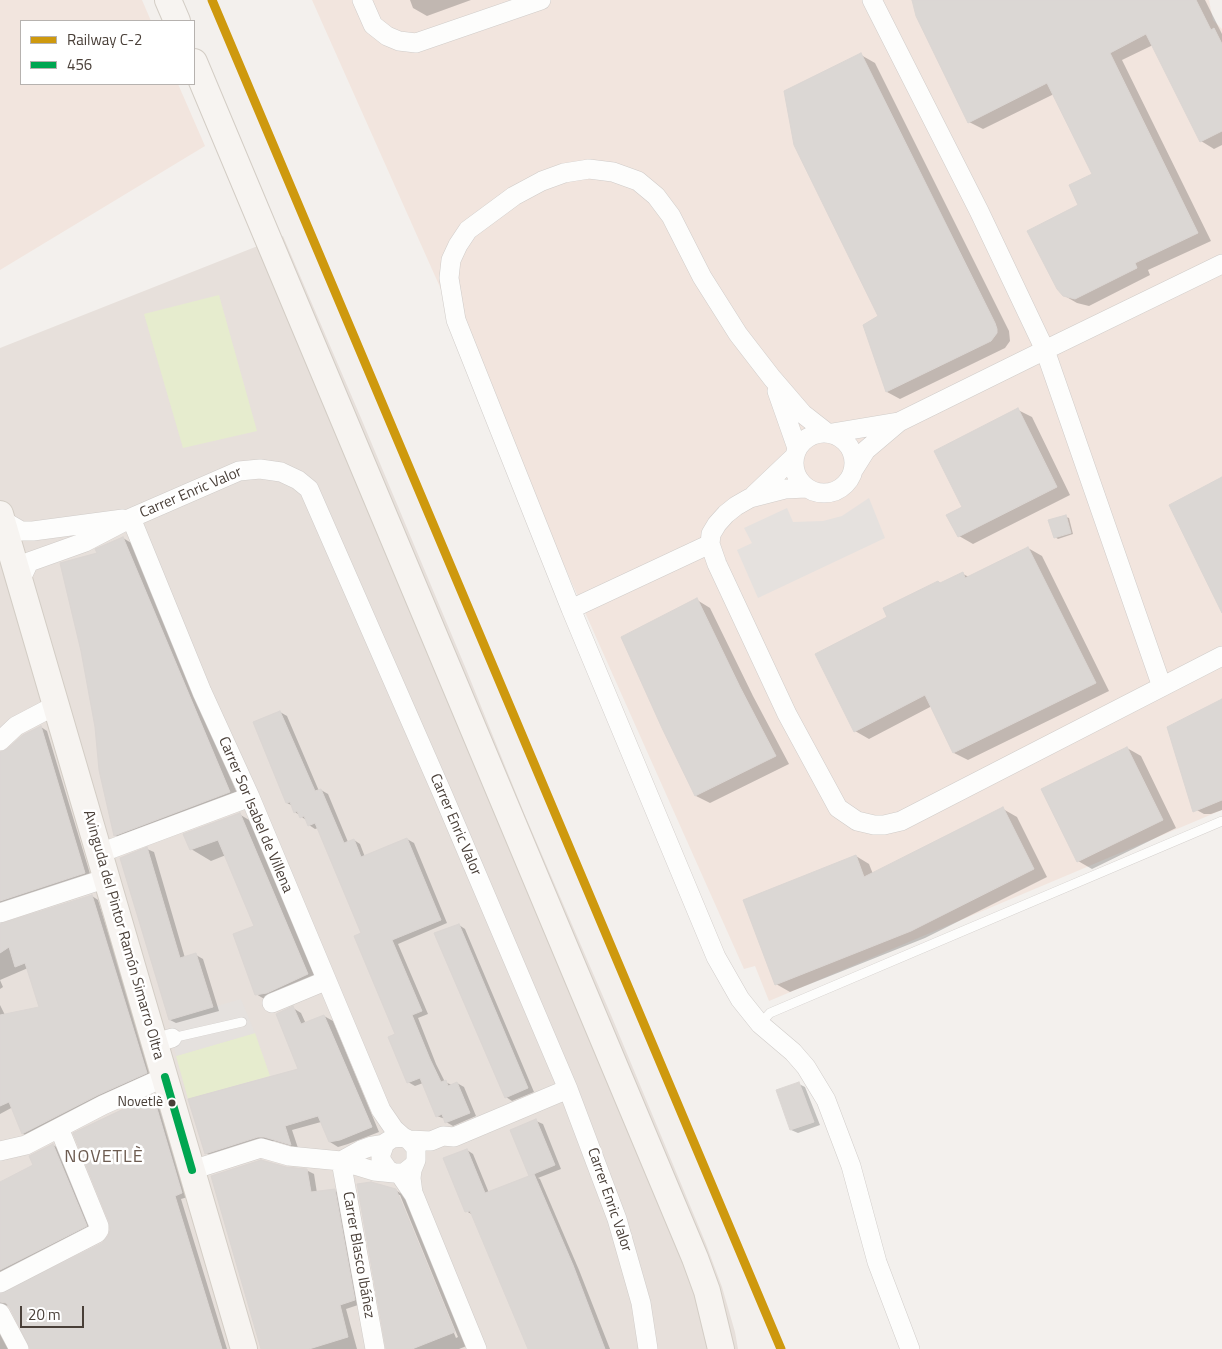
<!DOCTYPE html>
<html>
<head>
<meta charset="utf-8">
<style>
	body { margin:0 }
	#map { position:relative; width:1222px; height:1349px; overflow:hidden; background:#f3f0ed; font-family:"Titillium Web",sans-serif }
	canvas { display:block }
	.legend { position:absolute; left:20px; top:20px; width:175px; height:65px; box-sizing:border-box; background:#fff; border:1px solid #b6b2af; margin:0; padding:6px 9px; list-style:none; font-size:15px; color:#493f38 }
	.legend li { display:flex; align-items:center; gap:10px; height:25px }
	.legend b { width:25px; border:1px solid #b6b2af }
	.scale { position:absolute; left:20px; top:1306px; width:64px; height:22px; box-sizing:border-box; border:2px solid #493f38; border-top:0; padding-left:6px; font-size:15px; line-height:18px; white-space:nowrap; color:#493f38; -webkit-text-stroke:4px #fff; paint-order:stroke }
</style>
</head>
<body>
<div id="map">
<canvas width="1222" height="1349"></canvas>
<ul class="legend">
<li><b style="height:6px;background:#ce990e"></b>Railway C-2</li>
<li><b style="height:6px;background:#00a651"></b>456</li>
</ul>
<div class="scale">20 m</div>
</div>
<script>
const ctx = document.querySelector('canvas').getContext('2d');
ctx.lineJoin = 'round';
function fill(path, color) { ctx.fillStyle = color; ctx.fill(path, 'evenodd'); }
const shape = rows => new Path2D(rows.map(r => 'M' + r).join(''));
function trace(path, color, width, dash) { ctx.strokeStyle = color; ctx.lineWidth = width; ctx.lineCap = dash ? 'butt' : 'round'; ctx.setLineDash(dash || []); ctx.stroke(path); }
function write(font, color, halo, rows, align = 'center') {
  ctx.font = font + ' "Titillium Web",sans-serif'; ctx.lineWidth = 5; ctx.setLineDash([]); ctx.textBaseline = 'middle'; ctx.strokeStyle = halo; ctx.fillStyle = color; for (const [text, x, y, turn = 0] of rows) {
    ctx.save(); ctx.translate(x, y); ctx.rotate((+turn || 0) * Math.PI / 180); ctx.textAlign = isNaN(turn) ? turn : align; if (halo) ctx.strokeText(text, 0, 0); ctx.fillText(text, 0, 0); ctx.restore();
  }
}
fill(shape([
	[283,236,361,418,466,669,524,813,611,1015,706,1244,722,1287,735,1332,738,1349,0,1349,0,348]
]), '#e7e0db');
fill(shape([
	[0,0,142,0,151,21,21,21,21,84,178,84,205,146,0,270],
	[312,0,1209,0,1213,20,1222,29,1222,810,769,1001,755,966,744,969]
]), '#f2e5de');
fill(shape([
	[219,295,257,431,183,448,144,314],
	[255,1033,270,1076,188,1099,176,1056]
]), '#e6ecce');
fill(shape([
	[869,498,885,538,758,598,737,550,752,543,744,528,787,508,793,522,823,521,842,516],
	[241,999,255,1033,176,1056,169,1020]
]), '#e5e1de');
fill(shape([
	[410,0,471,0,427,16,413,8],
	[917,0,1205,0,1222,34,1222,145,1214,149,1201,141,1153,45,1122,60,1211,241,1148,270,1150,275,1089,306,1077,303,1063,295,1080,206,1093,174,1054,94,983,129,969,122],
	[861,55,875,63,1009,331,1010,341,1005,348,900,399,887,392],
	[1018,410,1032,417,1070,495,973,544,959,536,963,507],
	[1066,517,1069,518,1073,534,1058,539,1055,537],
	[123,538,133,544,239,798,124,840,115,835,99,554],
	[1028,548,1042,556,1109,691,968,760,954,753,932,706,869,739,855,731,889,618,941,584,963,574,969,577],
	[697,600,710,608,753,696,789,764,710,803,696,796],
	[1222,705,1222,810,1211,814,1204,814,1193,808],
	[280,712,287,716,319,791,321,790,328,794,348,842,354,840,360,844,365,857,407,839,414,843,447,923,398,944,428,1014,418,1018,436,1064,445,1082,452,1085,457,1083,464,1087,476,1116,453,1126,446,1122,445,1119,437,1116,423,1083,415,1086,408,1082,397,1034,363,934,318,828,315,829,309,825,306,820,295,812,293,806,287,803],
	[41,727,47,731,91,877,0,908,0,753,8,751],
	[1127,748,1141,756,1176,828,1092,869,1078,861,1042,790],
	[1003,809,1017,817,1047,877,925,938,790,992,776,984,856,856,869,864,873,874],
	[239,814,259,826,327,986,276,1006,256,994,256,926,226,855,211,861,191,849],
	[147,849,154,852,185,958,196,955,203,959,219,1011,176,1023,170,1020],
	[92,896,98,900,153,1077,30,1137,23,1134,13,1107,0,1114,0,1005,5,1015,66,1088,28,968,0,980,0,925],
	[459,925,465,929,534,1092,512,1101,506,1097],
	[0,980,3,987,0,989],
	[293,1008,301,1013,306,1024,324,1016,333,1021,379,1132,348,1144,338,1147,330,1142,321,1122,292,1130,298,1148,274,1141,267,1141,214,1158,206,1153,300,1070],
	[799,1084,805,1087,820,1125,798,1133,791,1130],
	[153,1096,159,1100,188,1197,181,1199,227,1349,31,1349,9,1305,0,1308,0,1295,103,1244,107,1240],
	[536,1121,543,1124,561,1169,538,1178,540,1179,579,1270,610,1349,529,1349,473,1215,466,1211,467,1150,473,1154,489,1193,532,1176,530,1175],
	[53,1145,60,1149,93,1230,0,1278,0,1188,34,1166],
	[286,1168,306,1170,314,1174,317,1193,334,1190,341,1194,361,1304,346,1309,357,1349,263,1349],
	[395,1190,416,1202,474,1343,459,1349,387,1349],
	[397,1195,400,1195,458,1337,456,1338],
	[0,1329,10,1349,0,1349]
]), '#0003');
const building = shape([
	[912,0,1196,0,1211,30,1214,28,1222,44,1222,131,1200,142,1146,34,1110,53,1198,233,1135,263,1137,268,1075,299,1063,296,1057,289,1027,231,1078,205,1069,185,1092,174,1047,83,968,123,916,16,912,0],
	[861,53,995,323,997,329,997,333,991,341,886,392,863,325,878,316,794,145,784,91,861,53],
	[1018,408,1057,487,958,537,946,515,962,507,934,451,1018,408],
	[1222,477,1222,613,1169,505,1222,477],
	[1066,515,1071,533,1054,538,1048,520,1066,515],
	[123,537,230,792,114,836,99,770,95,727,81,651,60,563,97,553,95,549,123,537],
	[1028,547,1096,683,953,753,925,695,854,732,815,654,887,617,883,608,938,581,940,583,963,572,965,578,1028,547],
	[697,598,740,687,776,756,695,796,662,728,621,637,697,598],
	[1222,699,1222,800,1193,812,1167,727,1222,699],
	[280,711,315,791,321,789,344,843,354,839,361,857,407,838,441,920,392,940,422,1011,412,1015,430,1059,441,1082,446,1080,448,1086,457,1082,470,1113,445,1123,442,1114,436,1117,420,1078,407,1083,388,1037,395,1034,354,936,361,933,315,823,308,826,304,816,300,818,297,811,294,813,290,802,286,803,253,722,280,711],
	[41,726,85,873,0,901,0,752,7,749,23,735,41,726],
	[1127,747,1163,820,1077,862,1041,789,1127,747],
	[1003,807,1034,869,911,931,775,985,743,900,856,855,864,877,1003,807],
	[240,813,308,974,267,993,255,995,233,934,254,926,218,840,190,850,183,834,240,813],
	[147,847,180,958,196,953,213,1007,169,1020,120,858,147,847],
	[92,895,147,1073,98,1095,22,1134,9,1102,0,1106,0,1015,39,1007,25,963,15,967,9,947,0,953,0,924,92,895],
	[459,924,528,1088,505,1098,434,933,459,924],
	[293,1006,301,1024,324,1015,372,1127,340,1140,329,1142,318,1116,285,1126,291,1145,264,1137,258,1137,205,1154,188,1099,298,1069,276,1014,293,1006],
	[799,1082,814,1122,790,1130,776,1090,799,1082],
	[153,1095,182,1193,175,1196,222,1349,30,1349,10,1308,6,1303,0,1302,0,1294,102,1243,108,1236,110,1231,109,1222,73,1133,153,1095],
	[536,1119,555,1165,529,1176,510,1130,536,1119],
	[53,1144,87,1226,0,1270,0,1182,33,1165,29,1156,53,1144],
	[467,1149,485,1193,534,1174,573,1265,605,1349,528,1349,470,1211,465,1212,443,1158,467,1149],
	[261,1160,286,1167,307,1169,311,1192,335,1189,355,1300,340,1305,348,1337,309,1349,261,1349,211,1176,261,1160],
	[371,1182,396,1189,455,1332,412,1349,386,1349,357,1184,371,1182]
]);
fill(building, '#dbd7d4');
trace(building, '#dbd6d3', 1);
const lane = shape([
	[760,1024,770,1013,1222,821],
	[172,1038,242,1022]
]);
const street = shape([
	[362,0,373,25,387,36,399,41,416,43,541,0],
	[872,0,979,211,1045,350,1222,264],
	[777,391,797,448],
	'794 463a30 30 0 1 1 60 0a30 30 0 1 1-60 0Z',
	[832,433,898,422],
	[854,469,866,450,899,422,1045,350,1162,687],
	[806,488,785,489,750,498,736,506,726,514,717,524,711,534,710,544,717,564,787,714,838,808,857,821,874,825,884,825,901,821,1222,656],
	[754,495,793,458],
	[131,518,202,692,250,797,381,1110,394,1129,403,1137],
	[2,520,21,531,33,531,123,519],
	[710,544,571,609,456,320,449,278,451,260,458,245,468,230,514,196,542,181,564,173,589,169,613,172,638,181,656,196,671,216,702,277,738,334,772,378,803,414,826,432],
	[20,581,29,562,85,542,131,518,239,471,260,469,281,472,298,480,309,489,443,795,568,1089,617,1219,641,1303,648,1349],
	[571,609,716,957,740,999,760,1024,793,1052,806,1067,826,1100,851,1166,877,1262,910,1349],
	[0,741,16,726,56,705],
	[100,853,250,797],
	[0,913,107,878],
	[272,1003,325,981],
	[155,1043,172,1038],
	[409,1140,431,1141,443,1136,454,1137,568,1089],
	[0,1151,26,1145,103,1105,165,1077],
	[341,1161,375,1349],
	[341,1161,361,1150,372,1146,384,1144],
	[192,1170,261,1148,289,1156,341,1161,374,1171,394,1173],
	[399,1173,414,1195,477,1349],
	[413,1193,411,1178,412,1170,416,1160,416,1148,409,1140,403,1137,393,1138,385,1143,381,1154,381,1160,388,1170,394,1173,404,1173,414,1165],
	[0,1283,97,1233,99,1230,99,1226,59,1128],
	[0,1313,19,1349]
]);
const secondary = shape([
	[168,0,177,21],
	[194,62,695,1258,707,1291,721,1349],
	[0,514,244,1349]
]);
trace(lane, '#d0ccc9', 10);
trace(street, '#d0ccc9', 20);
trace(secondary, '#d3cdc5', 28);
trace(lane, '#fdfdfc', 9);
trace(street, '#fdfdfc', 19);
trace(secondary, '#f7f4f1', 26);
trace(shape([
	[165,1077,192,1170]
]), '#00a651', 8);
trace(shape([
	[212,0,781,1349]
]), '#ce990e', 9);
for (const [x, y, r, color] of [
	[172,1103,4.5,"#493f38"]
]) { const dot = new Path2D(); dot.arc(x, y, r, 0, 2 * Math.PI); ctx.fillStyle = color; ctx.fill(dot); trace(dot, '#fff', 2); }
write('14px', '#493f38', '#fff', [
	["Novetlè",163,1103]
], 'right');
write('15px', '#493f38', '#fff', [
	["Carrer Enric Valor",191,493,-23],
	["Carrer Sor Isabel de Villena",255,815,67],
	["Carrer Enric Valor",455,825,67],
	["Avinguda del Pintor Ramón Simarro Oltra",123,935,74],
	["Carrer Enric Valor",609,1200,71],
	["Carrer Blasco Ibáñez",358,1255,80]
]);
ctx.letterSpacing = '1px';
write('18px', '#6c5b50', '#fff', [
	["NOVETLÈ",104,1158]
]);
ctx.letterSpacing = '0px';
</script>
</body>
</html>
